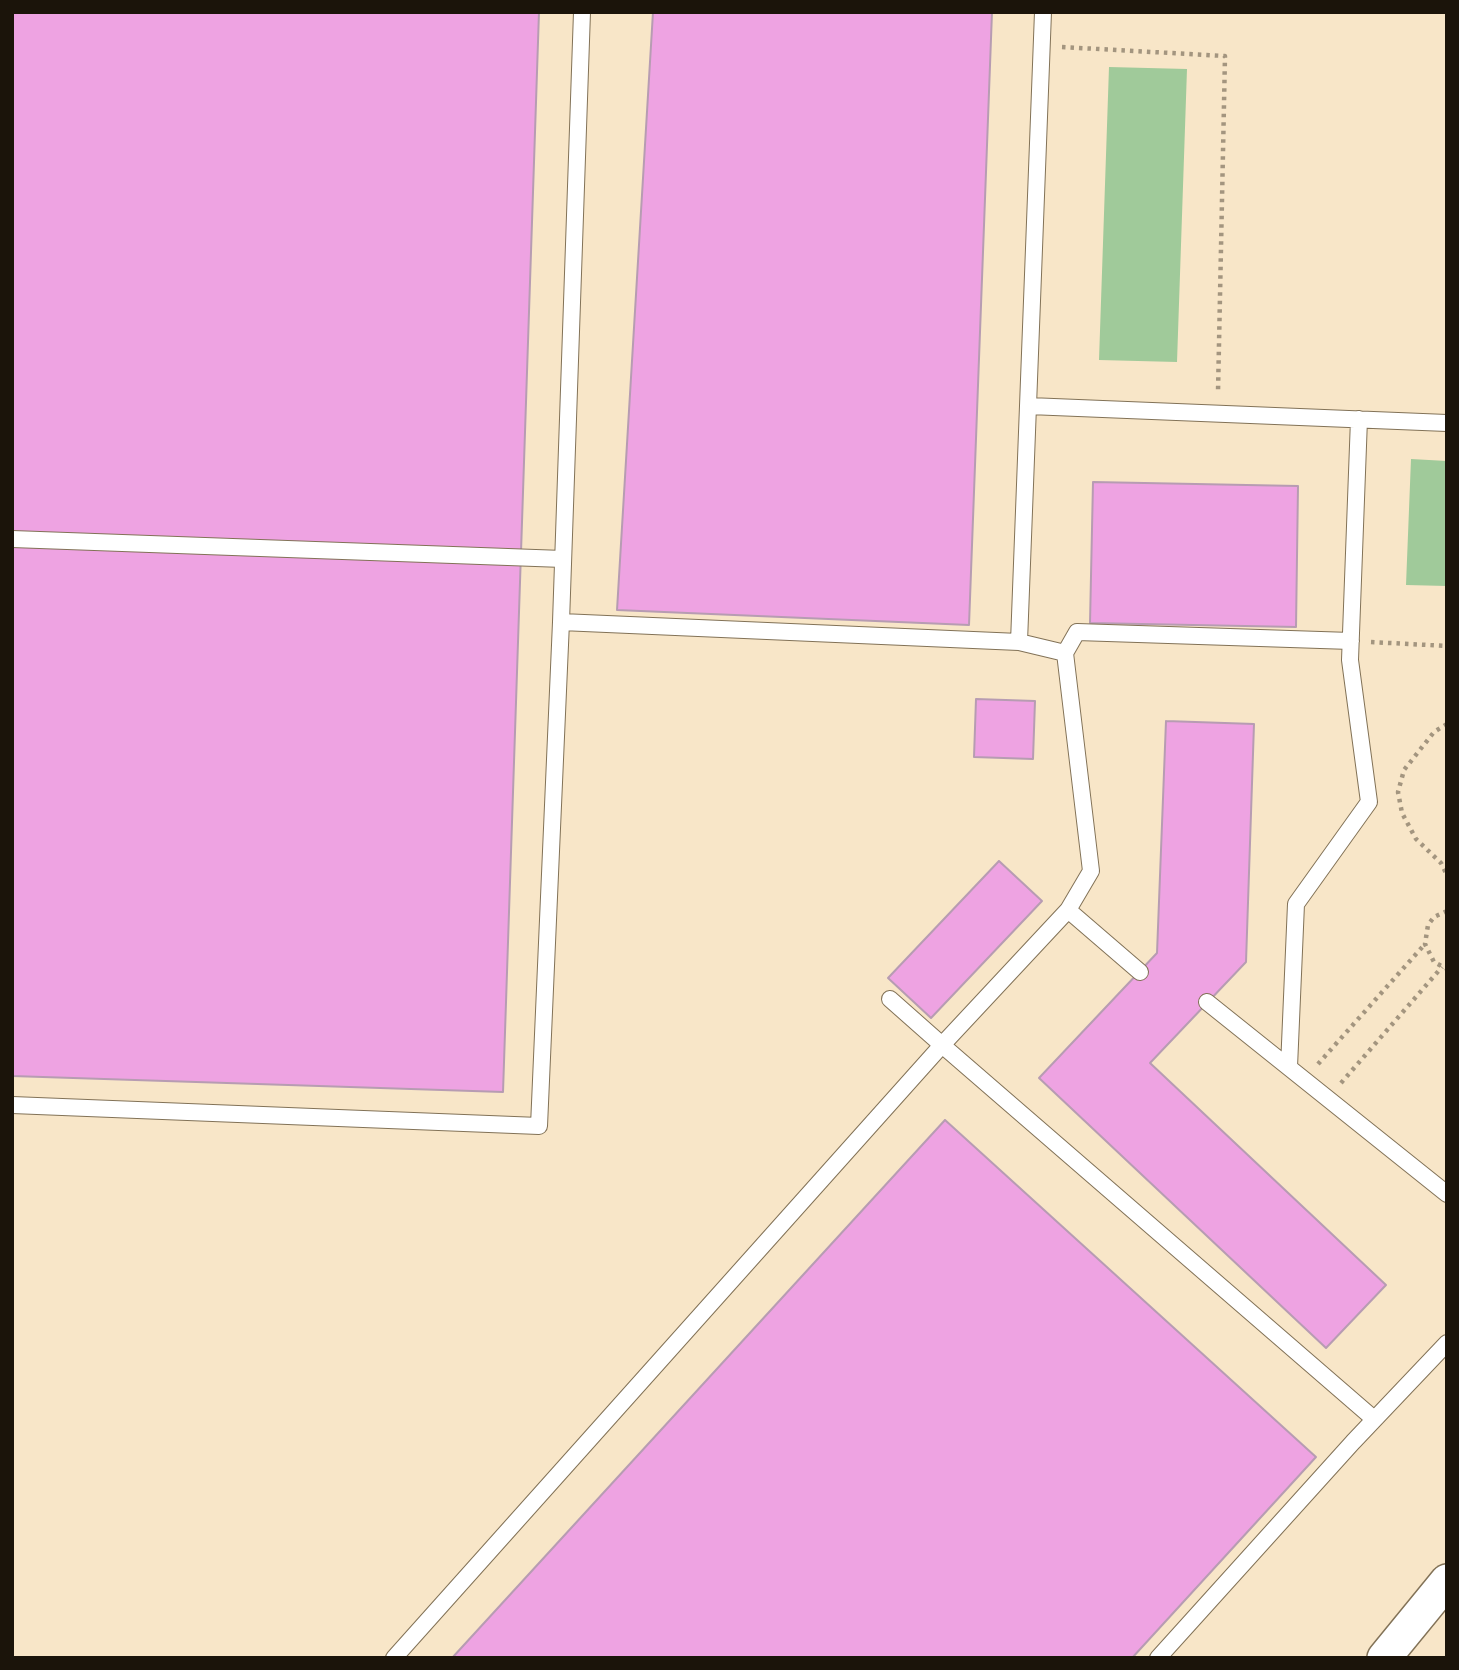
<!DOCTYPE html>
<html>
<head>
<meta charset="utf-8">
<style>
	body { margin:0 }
	#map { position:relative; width:1459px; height:1670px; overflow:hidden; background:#f8e6c8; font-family:"Archivo Narrow",sans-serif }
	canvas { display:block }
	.frame { position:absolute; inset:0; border:14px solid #1b140a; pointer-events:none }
</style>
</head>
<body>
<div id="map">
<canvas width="1459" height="1670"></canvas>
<div class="frame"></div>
</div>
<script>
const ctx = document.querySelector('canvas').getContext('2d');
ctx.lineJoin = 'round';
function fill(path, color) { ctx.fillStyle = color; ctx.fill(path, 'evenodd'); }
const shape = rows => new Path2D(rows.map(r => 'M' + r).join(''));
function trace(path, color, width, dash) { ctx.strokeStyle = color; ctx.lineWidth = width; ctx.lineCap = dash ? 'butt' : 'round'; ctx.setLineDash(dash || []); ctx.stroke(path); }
fill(shape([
	[1109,67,1187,69,1177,362,1099,360],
	[1411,459,1447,461,1447,586,1406,585]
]), '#a0ca9a');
const building = shape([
	[12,12,539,12,503,1092,12,1076,12,12],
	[653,12,992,12,969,625,617,610,653,12],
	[1093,482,1298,486,1296,627,1090,623,1093,482],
	[976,699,1035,701,1033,759,974,757,976,699],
	[1166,721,1254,724,1246,962,1150,1063,1386,1285,1326,1348,1039,1078,1157,953,1166,721],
	[999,861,1042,901,931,1018,888,978,999,861],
	[945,1120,1316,1457,1132,1658,452,1658,945,1120]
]);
fill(building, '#eea3e2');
trace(building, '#b79cb2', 2);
const service = shape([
	[1029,406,1447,423],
	[12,539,563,559],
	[561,622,1019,642,1065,653,1091,871,1068,910,942,1045,1374,1419],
	[1019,642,1043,12],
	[1065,653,1077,632,1351,641],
	[1068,910,1140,972],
	[1207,1002,1447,1194],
	[1289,1067,1296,904,1369,802,1350,660,1359,419],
	[12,1105,539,1126,561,622,582,12],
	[394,1658,942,1045,890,999],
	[1158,1658,1353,1442,1447,1343]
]);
const minor = shape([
	[1384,1658,1447,1581]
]);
trace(service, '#827257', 18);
trace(minor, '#827257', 36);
trace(shape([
	[1062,47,1225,56,1218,392],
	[1371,642,1447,646],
	[1447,724,1434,732,1404,770,1398,792,1402,813,1416,839,1441,863,1447,875],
	[1447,911,1434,917,1428,925,1425,944,1434,962,1447,969],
	[1318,1064,1425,944],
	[1341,1083,1442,967]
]), '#a3957f', 4.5, [3.5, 5]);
trace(service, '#fff', 16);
trace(minor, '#fff', 33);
</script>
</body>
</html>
